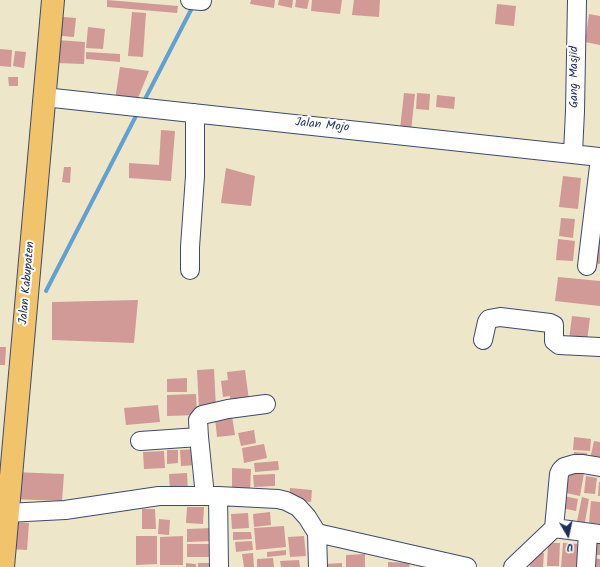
<!DOCTYPE html>
<html>
<head>
<meta charset="utf-8">
<style>
	body { margin:0 }
	#map { position:relative; width:600px; height:567px; overflow:hidden; background:#eee6c9; font-family:Kalam,sans-serif }
	canvas { display:block }
	.north { position:absolute; left:548px; top:515px; width:40px; height:40px; -webkit-text-stroke:3px #fdfcf7; paint-order:stroke; rotate:171deg; font-size:11px; font-weight:700; line-height:16px; text-align:center; color:#1b2f5e }
	.north::after { content:''; display:block; margin:auto; width:14px; height:18px; background:#1b2f5e; clip-path:polygon(50% 0,100% 100%,50% 72%,0 100%) }
</style>
</head>
<body>
<div id="map">
<canvas width="600" height="567"></canvas>
<div class="north">U</div>
</div>
<script>
const ctx = document.querySelector('canvas').getContext('2d');
ctx.lineJoin = 'round';
const shape = rows => new Path2D(rows.map(r => 'M' + r).join(''));
function trace(path, color, width, dash) { ctx.strokeStyle = color; ctx.lineWidth = width; ctx.lineCap = dash ? 'butt' : 'round'; ctx.setLineDash(dash || []); ctx.stroke(path); }
function fill(path, color) { ctx.fillStyle = color; ctx.fill(path, 'evenodd'); }
function write(font, color, halo, rows, align = 'center') {
  ctx.font = font + ' Kalam,sans-serif'; ctx.lineWidth = 4; ctx.setLineDash([]); ctx.textBaseline = 'middle'; ctx.strokeStyle = halo; ctx.fillStyle = color; for (const [text, x, y, turn = 0] of rows) {
    ctx.save(); ctx.translate(x, y); ctx.rotate((+turn || 0) * Math.PI / 180); ctx.textAlign = isNaN(turn) ? turn : align; if (halo) ctx.strokeText(text, 0, 0); ctx.fillText(text, 0, 0); ctx.restore();
  }
}
trace(shape([
	[143,103,193,6],
	[46,291,138,112]
]), '#62a0d4', 4);
fill(shape([
	[107,0,178,6,177,13,107,7],
	[251,0,275,0,274,8,250,4],
	[279,0,293,0,292,8,278,5],
	[296,0,309,0,307,9,295,7],
	[312,0,342,0,340,14,311,11],
	[354,0,380,0,379,17,352,15],
	[497,4,516,6,514,26,495,24],
	[132,12,146,13,143,57,128,56],
	[589,14,600,16,600,45,585,42],
	[52,16,76,18,74,37,50,35],
	[88,27,105,29,103,49,86,48],
	[57,40,85,42,84,64,55,63],
	[0,49,12,50,11,67,0,66],
	[15,51,26,52,24,68,13,66],
	[86,52,120,54,120,62,86,59],
	[120,67,149,71,136,103,115,100],
	[8,77,18,77,18,86,9,86],
	[404,93,415,94,411,131,400,129],
	[417,93,430,94,429,110,416,109],
	[437,95,455,97,454,109,436,107],
	[161,130,175,131,171,181,129,178,129,163,159,165],
	[64,167,71,167,70,183,62,182],
	[226,168,255,176,251,206,221,203],
	[563,176,581,178,578,209,559,207],
	[561,218,575,219,573,238,559,236],
	[600,224,600,264,589,262],
	[558,239,575,241,573,261,556,260],
	[558,277,600,281,600,306,555,301],
	[138,300,134,343,52,340,52,302],
	[572,316,590,318,587,341,569,339],
	[0,347,6,347,5,365,0,365],
	[214,369,216,408,199,409,197,370],
	[245,370,249,400,230,402,230,396,223,397,221,381,228,380,227,372],
	[187,378,187,392,167,392,167,379],
	[196,394,197,415,167,416,167,395],
	[158,405,160,422,126,425,124,408],
	[232,416,235,435,217,437,215,418],
	[254,430,256,443,241,446,238,433],
	[574,437,591,439,590,451,573,450],
	[594,441,600,442,600,459,589,464],
	[264,444,267,458,244,463,242,448],
	[196,449,197,465,181,466,180,450],
	[167,450,178,450,178,463,167,464],
	[164,451,165,468,144,469,143,452],
	[574,452,587,453,587,464,573,462],
	[278,461,279,470,255,472,254,463],
	[232,468,251,469,250,494,232,494],
	[570,470,584,473,580,496,566,493],
	[12,472,64,474,62,501,11,499],
	[187,473,188,492,170,493,169,474],
	[275,474,275,486,254,487,253,475],
	[586,476,597,478,595,494,584,493],
	[599,482,600,482,600,496,598,496],
	[290,488,312,490,311,502,289,500],
	[564,496,578,499,576,511,561,508],
	[582,497,589,499,584,528,576,526],
	[591,501,600,502,600,524,589,523],
	[187,507,204,507,203,524,186,523],
	[142,509,155,509,156,529,142,529],
	[270,512,271,525,254,527,253,514],
	[248,513,249,528,232,529,231,514],
	[159,519,170,520,169,535,158,534],
	[12,522,29,523,27,550,10,549],
	[284,526,286,547,256,550,254,528],
	[213,528,213,541,187,542,187,529],
	[233,532,251,532,252,539,233,540],
	[136,536,157,536,157,564,136,565],
	[183,536,183,565,160,565,160,537],
	[304,536,306,556,290,557,288,537],
	[595,538,600,538,600,555,594,555],
	[252,541,253,550,236,552,235,542],
	[548,543,560,543,559,566,547,566],
	[563,543,579,544,577,567,561,567],
	[187,544,213,544,213,557,187,557],
	[286,550,286,555,267,557,267,552],
	[253,553,254,567,244,567,242,554],
	[531,553,544,553,543,567,530,567],
	[365,554,365,567,346,567,346,555],
	[273,558,274,567,257,567,257,559],
	[589,558,600,559,600,567,588,567],
	[299,560,300,567,281,567,280,561],
	[388,562,410,563,409,567,388,567],
	[186,563,196,564,196,567,186,567],
	[198,563,214,563,214,567,198,567],
	[342,563,342,567,324,567,324,564]
]), '#d19a96');
const minor = shape([
	[190,0,202,1],
	[44,97,600,157],
	[573,153,575,111,577,0],
	[587,266,600,158],
	[190,270,190,247,195,176,195,113],
	[483,340,487,322,489,319,500,317,550,323,554,325,554,341,559,345,600,347],
	[199,437,198,420,202,415,228,409,266,404],
	[140,441,199,437,205,496],
	[218,496,219,567],
	[7,513,65,510,159,496,218,496,278,499,286,501,298,507,307,517,317,533,467,567],
	[554,528,600,534],
	[317,533,318,567],
	[513,567,554,528,559,474,561,470,564,467,574,464,583,464,600,467],
	[586,567,588,533]
]);
const major = shape([
	[3,567,53,0]
]);
trace(minor, '#3b4a6e', 20);
trace(major, '#3b4a6e', 24);
trace(minor, '#fff', 18);
trace(major, '#f1c36a', 22);
write('12px', '#1b2f5e', '#fdfcf7', [
	["Gang Masjid",575,77,-90],
	["Jalan Mojo",322,126,6],
	["Jalan Kabupaten",28,283,-85]
]);
</script>
</body>
</html>
